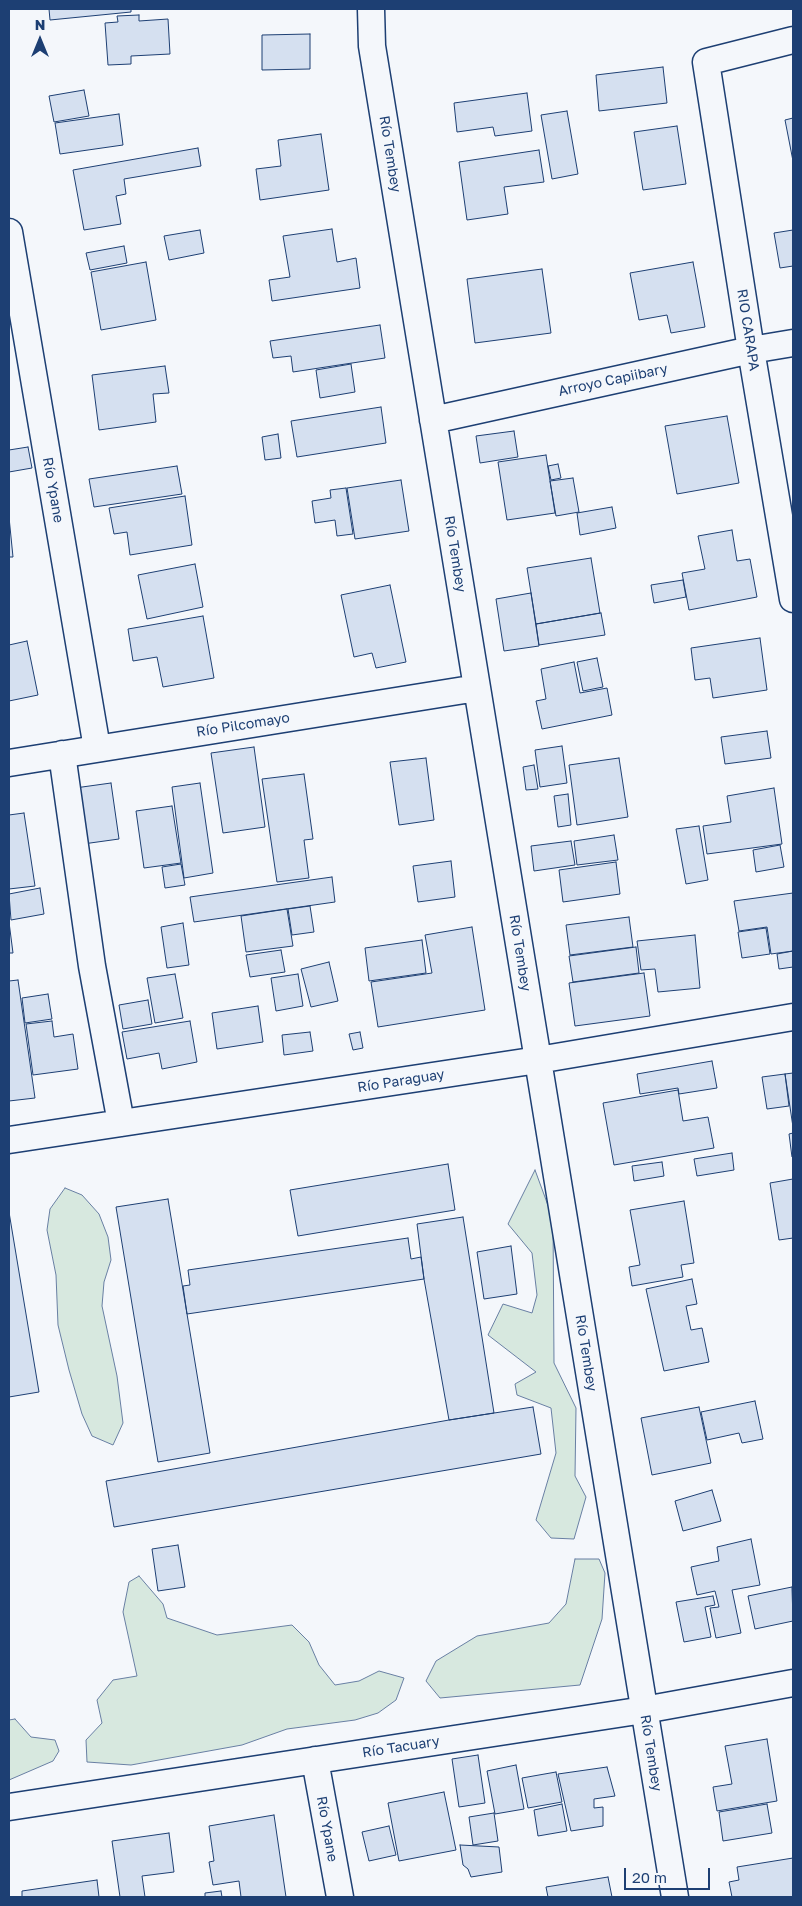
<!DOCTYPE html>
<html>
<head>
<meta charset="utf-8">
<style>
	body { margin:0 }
	#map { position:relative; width:802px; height:1906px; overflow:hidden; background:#f4f7fb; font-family:"Golos Text",sans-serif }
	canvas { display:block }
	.frame { position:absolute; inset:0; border:10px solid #1d3f73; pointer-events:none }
	.north { position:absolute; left:15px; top:15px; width:50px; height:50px; -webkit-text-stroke:4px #f4f7fb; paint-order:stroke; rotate:0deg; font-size:14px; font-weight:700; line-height:20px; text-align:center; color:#1d3f73 }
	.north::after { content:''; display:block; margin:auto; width:18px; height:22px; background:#1d3f73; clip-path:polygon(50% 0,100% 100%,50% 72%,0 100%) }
	.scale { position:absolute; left:624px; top:1868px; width:86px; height:22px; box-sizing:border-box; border:2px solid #1d3f73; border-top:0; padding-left:6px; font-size:15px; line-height:18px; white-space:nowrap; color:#1d3f73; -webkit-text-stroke:4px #f4f7fb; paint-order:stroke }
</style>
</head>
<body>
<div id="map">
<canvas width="802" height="1906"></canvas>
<div class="frame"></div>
<div class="north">N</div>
<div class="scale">20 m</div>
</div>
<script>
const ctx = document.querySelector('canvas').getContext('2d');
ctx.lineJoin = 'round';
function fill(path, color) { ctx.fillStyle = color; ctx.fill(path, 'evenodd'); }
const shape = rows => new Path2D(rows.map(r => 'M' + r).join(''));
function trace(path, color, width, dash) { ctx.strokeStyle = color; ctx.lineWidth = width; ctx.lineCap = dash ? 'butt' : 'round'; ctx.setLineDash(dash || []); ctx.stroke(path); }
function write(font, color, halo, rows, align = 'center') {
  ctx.font = font + ' "Golos Text",sans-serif'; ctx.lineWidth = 4; ctx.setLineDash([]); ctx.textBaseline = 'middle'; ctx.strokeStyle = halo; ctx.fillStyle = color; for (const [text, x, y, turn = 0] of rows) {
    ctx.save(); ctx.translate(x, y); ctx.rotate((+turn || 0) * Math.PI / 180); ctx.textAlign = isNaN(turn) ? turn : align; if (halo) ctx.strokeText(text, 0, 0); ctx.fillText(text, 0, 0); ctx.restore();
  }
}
const green = shape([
	[535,1170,553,1219,554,1363,576,1408,575,1476,586,1497,574,1539,551,1538,536,1520,556,1453,551,1408,517,1395,515,1384,536,1372,488,1335,503,1304,532,1313,537,1295,532,1253,508,1224,535,1170],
	[65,1188,82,1195,99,1214,108,1237,111,1260,104,1282,102,1306,117,1376,123,1423,113,1445,92,1436,82,1414,69,1370,58,1325,56,1275,47,1230,50,1209,65,1188],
	[575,1559,599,1559,605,1573,602,1619,580,1685,440,1698,426,1681,436,1661,477,1636,549,1623,566,1604,575,1559],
	[139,1576,163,1604,167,1618,217,1635,292,1625,309,1642,319,1665,335,1685,359,1681,379,1671,404,1678,396,1700,378,1713,355,1720,287,1729,242,1745,131,1765,87,1762,86,1740,102,1723,97,1700,113,1680,137,1676,123,1612,129,1582,139,1576],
	[15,1719,31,1737,55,1740,59,1751,53,1761,9,1780,9,1720,15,1719]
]);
fill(green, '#d7e8df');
trace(green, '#687fa3', 1);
const building = shape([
	[49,9,131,9,131,12,50,20,49,9],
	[139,15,139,21,168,19,170,54,131,56,131,64,108,65,105,23,118,22,117,16,139,15],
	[310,34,310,69,262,70,262,35,310,34],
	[663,67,667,103,599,111,596,75,663,67],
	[84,90,89,116,54,122,49,96,84,90],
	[527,93,532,131,495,136,493,127,457,132,454,103,527,93],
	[567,111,578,174,552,179,541,115,567,111],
	[119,114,123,145,60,154,55,123,119,114],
	[793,118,793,161,785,120,793,118],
	[677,126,686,184,643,190,634,132,677,126],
	[321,134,329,190,260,200,256,169,281,166,278,140,321,134],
	[198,148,201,166,124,179,126,194,116,196,121,224,84,230,73,170,198,148],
	[539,150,544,182,504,187,508,214,467,220,459,162,539,150],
	[332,229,337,262,356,258,360,288,272,301,269,280,290,277,283,236,332,229],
	[200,230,204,253,169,260,164,236,200,230],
	[793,230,793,266,780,268,774,233,793,230],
	[124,246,127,263,90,270,86,253,124,246],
	[146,262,156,320,101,330,91,272,146,262],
	[693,262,705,327,671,333,667,315,639,320,630,273,693,262],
	[542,269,551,333,475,343,467,279,542,269],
	[380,325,385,358,293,372,291,356,273,358,270,341,380,325],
	[351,364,355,392,320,398,316,370,351,364],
	[165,366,169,393,153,394,156,422,99,430,92,375,165,366],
	[381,407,386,443,297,457,291,421,381,407],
	[727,416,739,483,677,494,665,426,727,416],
	[514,431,518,457,480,463,476,436,514,431],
	[278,434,281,458,265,460,262,437,278,434],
	[28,447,32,468,9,472,9,450,28,447],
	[546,455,555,513,507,520,498,462,546,455],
	[558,464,561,478,551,480,548,466,558,464],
	[177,466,182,494,94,507,89,479,177,466],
	[573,478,579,512,556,516,550,481,573,478],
	[401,480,409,531,355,539,347,488,401,480],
	[346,488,353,534,337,536,335,520,315,523,312,501,331,498,330,490,346,488],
	[185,496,192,545,130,555,127,532,114,534,109,508,185,496],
	[612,507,616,528,580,535,577,513,612,507],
	[9,517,13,557,9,557,9,517],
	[732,530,737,561,750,559,757,597,689,610,682,573,705,569,698,536,732,530],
	[591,558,600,613,536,624,527,568,591,558],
	[195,564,203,607,147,619,138,575,195,564],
	[683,580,686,597,654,603,651,585,683,580],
	[390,585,406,662,376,668,372,653,354,657,341,595,390,585],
	[531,593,539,646,504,651,496,599,531,593],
	[601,613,605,635,539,645,536,624,601,613],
	[203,616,214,678,163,687,157,657,133,661,128,629,203,616],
	[760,638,767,690,713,698,710,678,695,680,691,648,760,638],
	[27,641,38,695,9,701,9,645,27,641],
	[597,658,603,687,583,691,577,662,597,658],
	[574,662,580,693,607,688,612,715,542,729,536,701,546,699,541,669,574,662],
	[767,731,771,758,725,764,721,737,767,731],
	[562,746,567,783,540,787,535,750,562,746],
	[254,747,265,827,223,833,211,753,254,747],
	[426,758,434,820,399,825,390,762,426,758],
	[619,758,628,817,577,825,569,765,619,758],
	[534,765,538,789,526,790,523,767,534,765],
	[304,774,313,839,304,840,309,878,277,882,262,779,304,774],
	[111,783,119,839,83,844,75,788,111,783],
	[200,783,213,873,184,878,172,787,200,783],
	[774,788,782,844,707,854,703,826,731,822,727,796,774,788],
	[568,794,571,825,558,827,554,796,568,794],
	[172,806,181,863,144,868,136,811,172,806],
	[24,813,35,886,9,889,9,815,24,813],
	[699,826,708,880,686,884,676,829,699,826],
	[614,835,618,860,577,865,574,841,614,835],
	[571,841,575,865,534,871,531,846,571,841],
	[780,845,784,867,756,872,753,850,780,845],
	[451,861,455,897,418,902,413,866,451,861],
	[616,862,620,894,563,902,559,870,616,862],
	[181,864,185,885,165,888,162,867,181,864],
	[332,877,335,902,194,922,190,897,332,877],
	[40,888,44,914,11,920,9,894,40,888],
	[793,893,793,951,771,954,767,927,739,931,734,901,793,893],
	[310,906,314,932,292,935,288,909,310,906],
	[287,909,293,946,246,952,241,916,287,909],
	[629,917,633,947,570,955,566,925,629,917],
	[9,922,13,953,9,953,9,922],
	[183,923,189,965,167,968,161,927,183,923],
	[472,927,485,1010,378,1027,371,982,432,973,425,935,472,927],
	[766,928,770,954,742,958,738,932,766,928],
	[695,935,700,988,658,992,655,969,641,970,637,941,695,935],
	[422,940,426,973,369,981,365,948,422,940],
	[636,947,639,973,573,982,569,956,636,947],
	[281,950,285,972,250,977,246,955,281,950],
	[793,951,793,967,779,969,777,954,793,951],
	[329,962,338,1001,311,1007,301,969,329,962],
	[644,973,650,1016,575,1026,569,983,644,973],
	[175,974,183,1018,155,1023,147,978,175,974],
	[298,974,303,1006,276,1011,271,978,298,974],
	[18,980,35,1098,9,1101,9,981,18,980],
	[48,994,52,1019,25,1023,22,998,48,994],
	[148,1000,152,1024,123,1029,119,1005,148,1000],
	[258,1006,263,1042,217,1049,212,1013,258,1006],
	[52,1021,54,1037,73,1034,78,1069,33,1075,26,1024,52,1021],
	[190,1021,197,1062,162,1069,159,1053,127,1059,122,1032,190,1021],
	[310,1032,313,1051,284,1055,282,1035,310,1032],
	[360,1032,363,1048,353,1050,349,1034,360,1032],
	[712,1061,717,1088,679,1094,678,1088,640,1094,637,1074,712,1061],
	[793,1073,793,1127,785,1074,793,1073],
	[785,1074,789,1106,767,1109,762,1077,785,1074],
	[678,1090,683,1121,708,1117,714,1148,614,1165,603,1103,678,1090],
	[793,1133,793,1157,792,1157,789,1134,793,1133],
	[732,1153,734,1170,697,1176,694,1159,732,1153],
	[662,1162,664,1176,634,1181,632,1166,662,1162],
	[448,1164,455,1210,298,1236,290,1190,448,1164],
	[793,1179,793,1238,779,1240,770,1183,793,1179],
	[168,1199,210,1453,158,1462,116,1207,168,1199],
	[684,1201,694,1263,681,1265,683,1277,632,1286,629,1267,640,1265,630,1210,684,1201],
	[9,1212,39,1392,9,1397,9,1212],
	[463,1217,494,1413,449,1420,424,1279,417,1224,463,1217],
	[408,1238,411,1259,421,1257,424,1279,187,1314,183,1286,190,1285,188,1270,408,1238],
	[511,1246,517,1294,484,1299,477,1252,511,1246],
	[692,1279,697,1304,686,1306,691,1330,702,1328,709,1362,664,1371,646,1289,692,1279],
	[755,1401,763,1439,742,1443,739,1433,707,1440,701,1412,755,1401],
	[533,1407,541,1454,114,1527,106,1481,449,1420,533,1407],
	[699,1407,711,1463,652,1475,641,1418,699,1407],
	[712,1490,721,1521,683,1531,675,1501,712,1490],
	[751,1539,760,1585,732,1590,741,1633,716,1638,710,1608,719,1607,715,1591,697,1595,691,1567,719,1561,717,1547,751,1539],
	[178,1545,185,1587,158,1591,152,1549,178,1545],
	[792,1587,793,1621,755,1629,748,1596,792,1587],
	[713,1596,715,1605,705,1607,711,1637,684,1642,676,1602,713,1596],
	[767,1739,777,1801,717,1811,713,1787,732,1784,725,1746,767,1739],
	[478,1755,485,1803,459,1807,452,1759,478,1755],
	[516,1765,524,1809,495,1814,487,1771,516,1765],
	[607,1767,615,1796,594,1799,594,1808,603,1807,603,1826,571,1831,558,1774,607,1767],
	[556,1772,562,1802,528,1808,522,1778,556,1772],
	[444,1792,456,1850,399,1861,388,1803,444,1792],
	[562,1804,567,1831,538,1836,534,1810,562,1804],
	[767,1804,772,1833,723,1841,719,1812,767,1804],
	[494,1813,498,1841,473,1845,469,1817,494,1813],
	[274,1815,286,1897,241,1897,239,1881,213,1885,209,1862,214,1861,209,1826,274,1815],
	[389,1826,396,1855,369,1861,362,1832,389,1826],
	[169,1833,174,1872,142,1876,145,1897,120,1897,112,1841,169,1833],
	[460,1845,499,1847,502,1872,471,1877,468,1869,463,1865,460,1845],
	[793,1858,793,1897,732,1897,729,1882,739,1880,737,1867,793,1858],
	[608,1877,612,1897,548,1897,546,1887,608,1877],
	[97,1880,99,1897,22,1897,22,1891,97,1880],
	[221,1891,222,1897,205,1897,205,1893,221,1891]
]);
fill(building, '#d5e0f0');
trace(building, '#1d3f73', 1);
const minor = shape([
	[371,9,372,46,675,1897],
	[793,40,706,62,751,350,793,599],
	[9,232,97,748],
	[433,420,751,350,793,343],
	[62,754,92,966,121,1123],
	[9,763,477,688],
	[9,1140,538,1060,793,1017],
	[315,1760,340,1897],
	[9,1807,644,1710,793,1683]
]);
trace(minor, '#1d3f73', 29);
trace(minor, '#f4f7fb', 26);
write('14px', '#1d3f73', '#f4f7fb', [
	["Río Tembey",390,154,81],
	["RIO CARAPA",748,330,81],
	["Arroyo Capiibary",613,380,-12],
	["Río Ypane",53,490,80],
	["Río Tembey",455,554,81],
	["Río Pilcomayo",243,725,-9],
	["Río Tembey",520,953,81],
	["Río Paraguay",401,1081,-9],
	["Río Tembey",586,1353,81],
	["Río Tacuary",401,1747,-9],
	["Río Tembey",651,1753,81],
	["Río Ypane",327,1829,80]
]);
</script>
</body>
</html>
